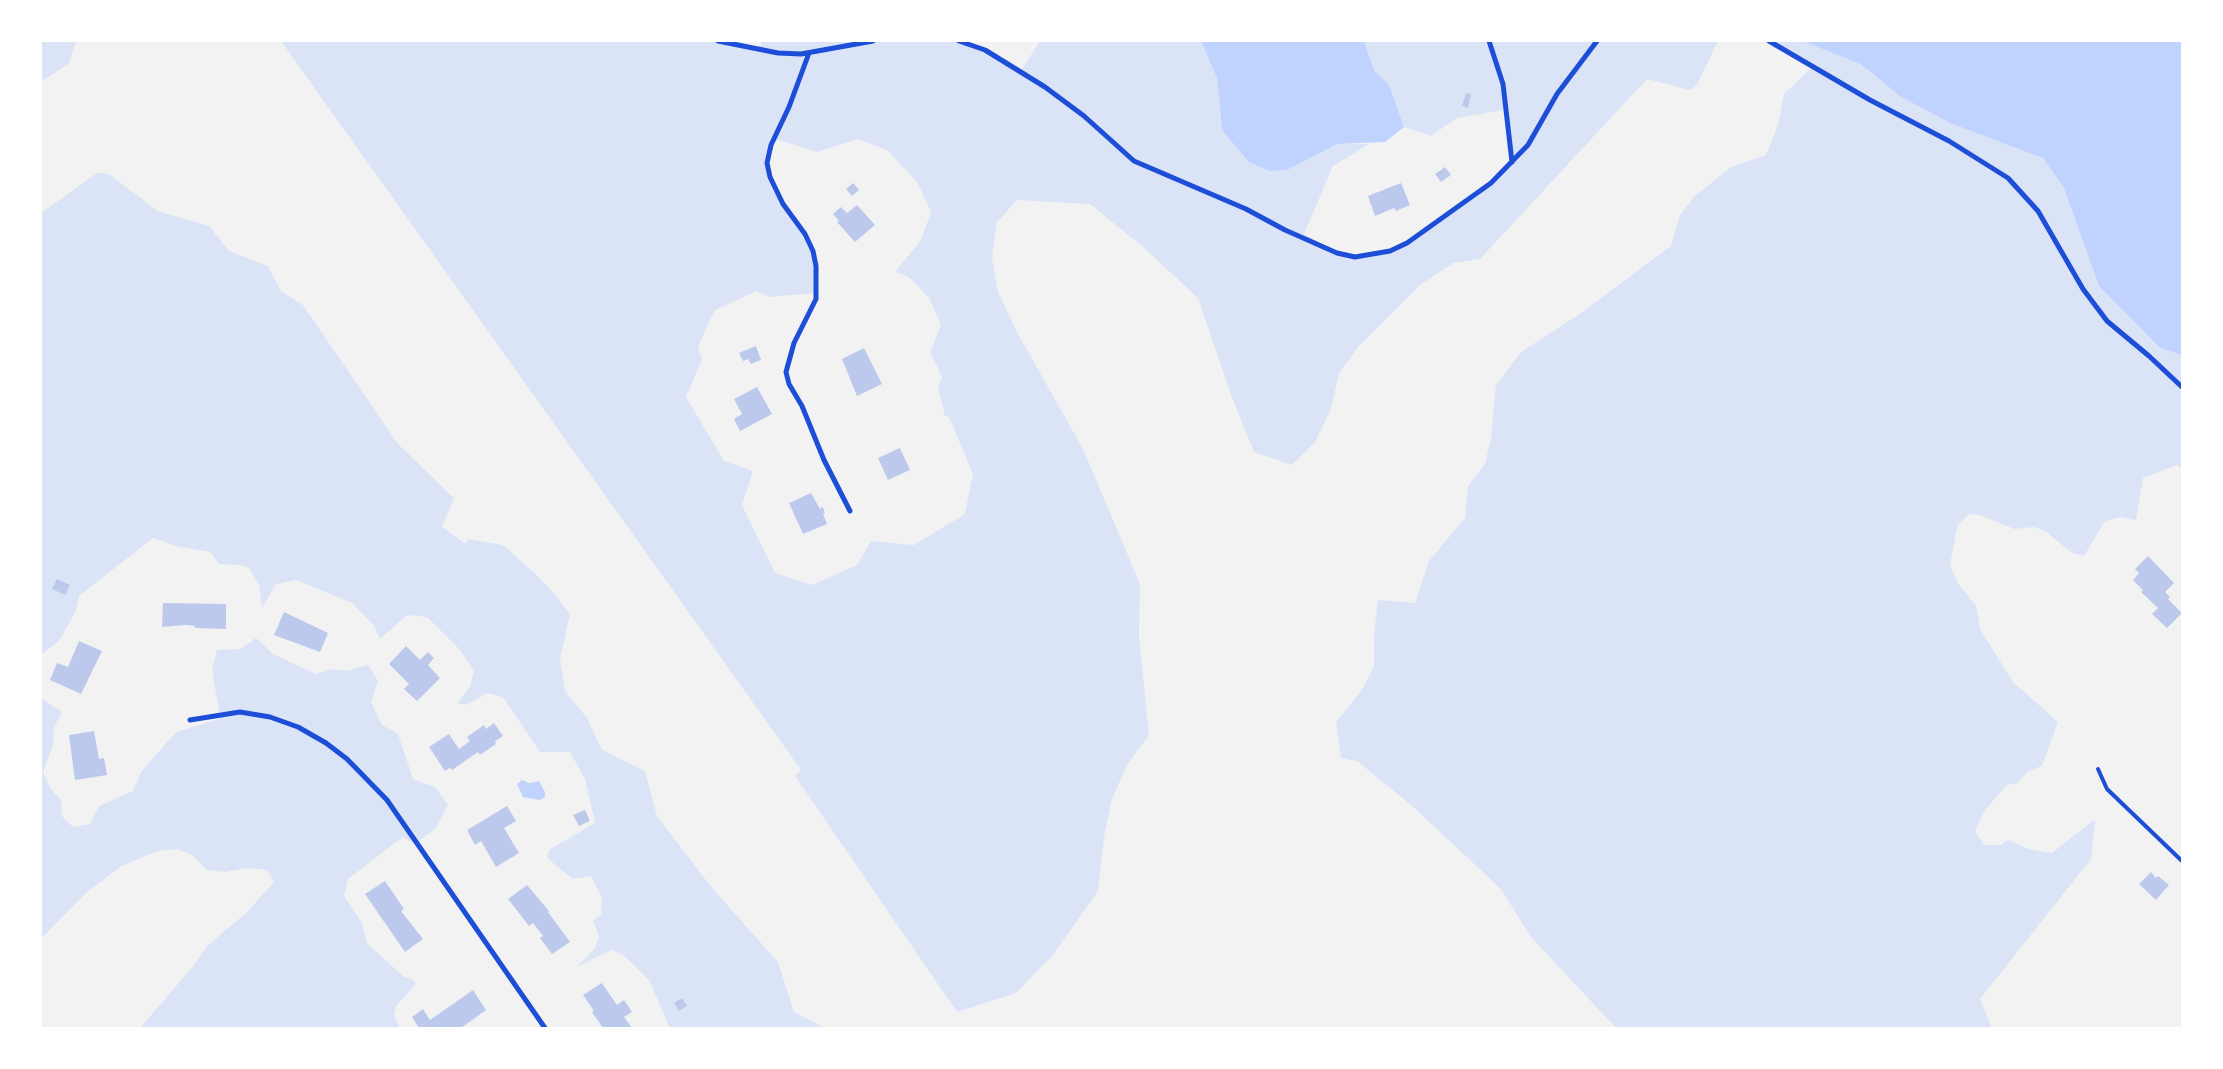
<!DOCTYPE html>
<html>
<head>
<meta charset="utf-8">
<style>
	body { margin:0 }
	#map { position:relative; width:2223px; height:1069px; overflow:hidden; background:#f2f2f2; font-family:Figtree,sans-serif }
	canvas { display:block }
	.frame { position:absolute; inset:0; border:42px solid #fff; pointer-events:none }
</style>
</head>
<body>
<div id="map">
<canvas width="2223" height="1069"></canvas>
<div class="frame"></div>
</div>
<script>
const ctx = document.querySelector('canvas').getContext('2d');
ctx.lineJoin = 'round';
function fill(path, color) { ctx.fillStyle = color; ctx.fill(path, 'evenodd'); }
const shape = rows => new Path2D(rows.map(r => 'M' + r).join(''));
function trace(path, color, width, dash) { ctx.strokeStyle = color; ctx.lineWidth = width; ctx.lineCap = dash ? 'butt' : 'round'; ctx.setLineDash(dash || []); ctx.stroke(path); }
fill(shape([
	[41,41,76,41,69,63,41,82],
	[281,41,729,41,756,47,761,46,761,41,964,41,987,48,1022,69,1040,41,1201,41,1217,78,1222,130,1289,169,1337,144,1369,144,1333,166,1304,234,1335,251,1355,255,1391,250,1409,239,1506,170,1514,156,1504,110,1457,118,1431,136,1404,127,1389,85,1374,70,1364,41,1718,41,1697,85,1690,90,1647,79,1480,259,1453,263,1420,285,1359,346,1339,373,1331,409,1315,442,1292,465,1254,452,1231,395,1198,298,1142,246,1090,204,1017,200,997,222,992,258,998,292,1018,334,1083,449,1140,584,1139,635,1149,735,1127,765,1112,799,1104,837,1098,891,1052,956,1016,993,957,1012,795,776,801,770],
	[776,139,817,152,858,139,887,150,917,182,931,212,921,240,895,272,909,277,929,298,941,325,930,352,942,377,938,388,945,416,949,417,973,474,965,514,914,545,871,541,857,565,812,585,775,573,742,505,753,471,724,461,686,397,702,360,698,346,715,310,757,291,769,297,815,293,814,249,780,198,769,169,768,155],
	[1770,41,1803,41,1862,65,1901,97,1950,123,2043,157,2064,188,2099,286,2160,348,2182,355,2182,469,2177,465,2143,478,2136,520,2120,517,2105,521,2084,556,2072,553,2045,531,2034,527,2014,529,1980,515,1970,514,1958,524,1955,537,1950,565,1959,585,1976,605,1980,629,2013,682,2058,722,2042,766,2028,771,2017,783,2007,785,1985,810,1975,831,1984,845,2001,845,2008,840,2029,849,2052,853,2094,820,2095,822,2091,859,1980,999,1992,1028,1616,1028,1530,936,1501,889,1411,805,1357,761,1341,758,1336,722,1362,690,1374,666,1374,635,1378,600,1415,603,1429,561,1465,518,1468,486,1485,464,1491,438,1496,385,1521,352,1578,315,1671,246,1680,215,1695,196,1731,167,1766,155,1778,125,1784,94,1812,67,1810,62],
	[97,173,109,174,158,211,209,226,229,251,268,266,281,291,303,305,398,444,454,498,442,527,466,544,468,539,503,545,540,578,555,595,570,614,560,659,565,691,587,718,602,750,645,771,657,816,712,888,778,962,794,1012,825,1028,670,1028,649,980,622,954,611,950,577,967,595,948,599,936,593,921,601,915,602,898,591,876,573,879,547,858,549,850,595,823,585,779,570,752,540,752,503,697,488,693,466,705,457,703,470,687,474,671,459,649,427,617,407,615,380,639,374,626,352,603,296,580,276,584,262,608,259,585,249,568,241,565,219,564,210,552,176,546,153,538,79,596,75,613,59,641,41,655,41,213],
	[256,638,273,654,316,674,333,669,347,671,368,665,378,681,371,702,382,725,398,734,413,779,435,787,448,805,435,829,415,844,403,837,348,879,344,896,362,923,367,943,403,976,415,981,415,985,396,1006,394,1016,400,1028,140,1028,191,969,207,946,246,913,274,882,267,870,246,868,225,872,207,870,192,855,177,849,157,851,120,867,85,894,41,939,41,698,62,712,54,727,53,746,43,772,50,788,61,800,62,816,73,827,90,824,99,806,133,791,141,772,176,732,219,719,220,717,212,670,217,650,241,649]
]), '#dbe4f7');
fill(shape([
	[1201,41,1364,41,1374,70,1389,85,1404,127,1385,142,1337,144,1289,169,1270,171,1249,162,1222,130,1217,78],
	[1803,41,2182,41,2182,355,2160,348,2099,286,2064,188,2043,158,1950,123,1901,97,1862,65],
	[522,780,529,783,539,781,545,792,545,797,540,800,523,797,517,784]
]), '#bfd3fe');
fill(shape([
	[1466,93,1471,94,1468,108,1462,106],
	[1445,167,1451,175,1441,182,1435,174],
	[853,183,859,190,852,196,846,189],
	[1401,183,1410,205,1396,211,1394,208,1375,216,1368,196],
	[857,205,875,225,855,242,837,222,839,221,833,214,841,207,847,213],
	[756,346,761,360,751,364,748,359,743,361,739,353],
	[864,348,882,384,857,396,842,359],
	[757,387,772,414,740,431,734,419,742,414,734,399],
	[900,448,910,470,888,480,878,458],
	[811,493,820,509,823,507,825,513,823,514,827,524,803,534,789,503],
	[2148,556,2174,583,2165,592,2170,597,2168,599,2182,613,2167,628,2152,614,2158,608,2141,592,2143,590,2133,580,2139,573,2135,569],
	[57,579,70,585,65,595,52,589],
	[163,603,226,604,226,629,195,628,195,626,186,625,162,627],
	[284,612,328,633,320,652,274,635],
	[79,641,102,651,81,694,50,680,57,663,68,667],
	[406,646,420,660,428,652,434,658,428,665,440,678,417,701,404,689,409,684,389,664],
	[494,723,503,736,495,741,496,744,480,755,478,752,452,770,450,768,445,771,429,747,449,734,459,749,470,741,467,737,484,725,486,729],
	[94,731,99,759,104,758,107,775,75,780,69,735],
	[507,806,516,821,504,828,519,853,496,867,481,841,475,845,467,830],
	[585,810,590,821,579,826,573,815],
	[2151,872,2156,878,2158,876,2169,885,2156,900,2139,884],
	[385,881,404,909,401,911,423,939,405,952,365,894],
	[527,885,549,911,548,912,570,942,552,954,540,938,543,936,533,923,529,926,508,899],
	[602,983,617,1005,624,1000,632,1012,624,1017,632,1028,603,1028,592,1012,594,1011,583,995],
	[473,990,486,1010,461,1028,419,1028,412,1017,423,1009,430,1020],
	[682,998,687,1006,679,1011,674,1003]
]), '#bdc9ec');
trace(shape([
	[2098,769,2107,789,2182,861]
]), '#1d4ed8', 4);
trace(shape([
	[718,41,778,53,801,54,873,41],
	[959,41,985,50,1045,87,1084,116,1134,161,1246,209,1285,230,1337,253,1355,257,1390,251,1407,243,1491,183,1528,145,1557,94,1597,41],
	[1489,41,1503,84,1512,162],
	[1769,41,1870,100,1949,141,2008,178,2038,211,2083,289,2107,321,2149,356,2182,387],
	[809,53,789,107,771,145,767,163,770,177,783,204,805,234,813,251,816,266,816,299,794,343,786,372,789,384,802,406,824,460,850,511],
	[190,720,240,712,270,717,298,727,326,743,347,759,387,800,545,1028]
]), '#1d4ed8', 5);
</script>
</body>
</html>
